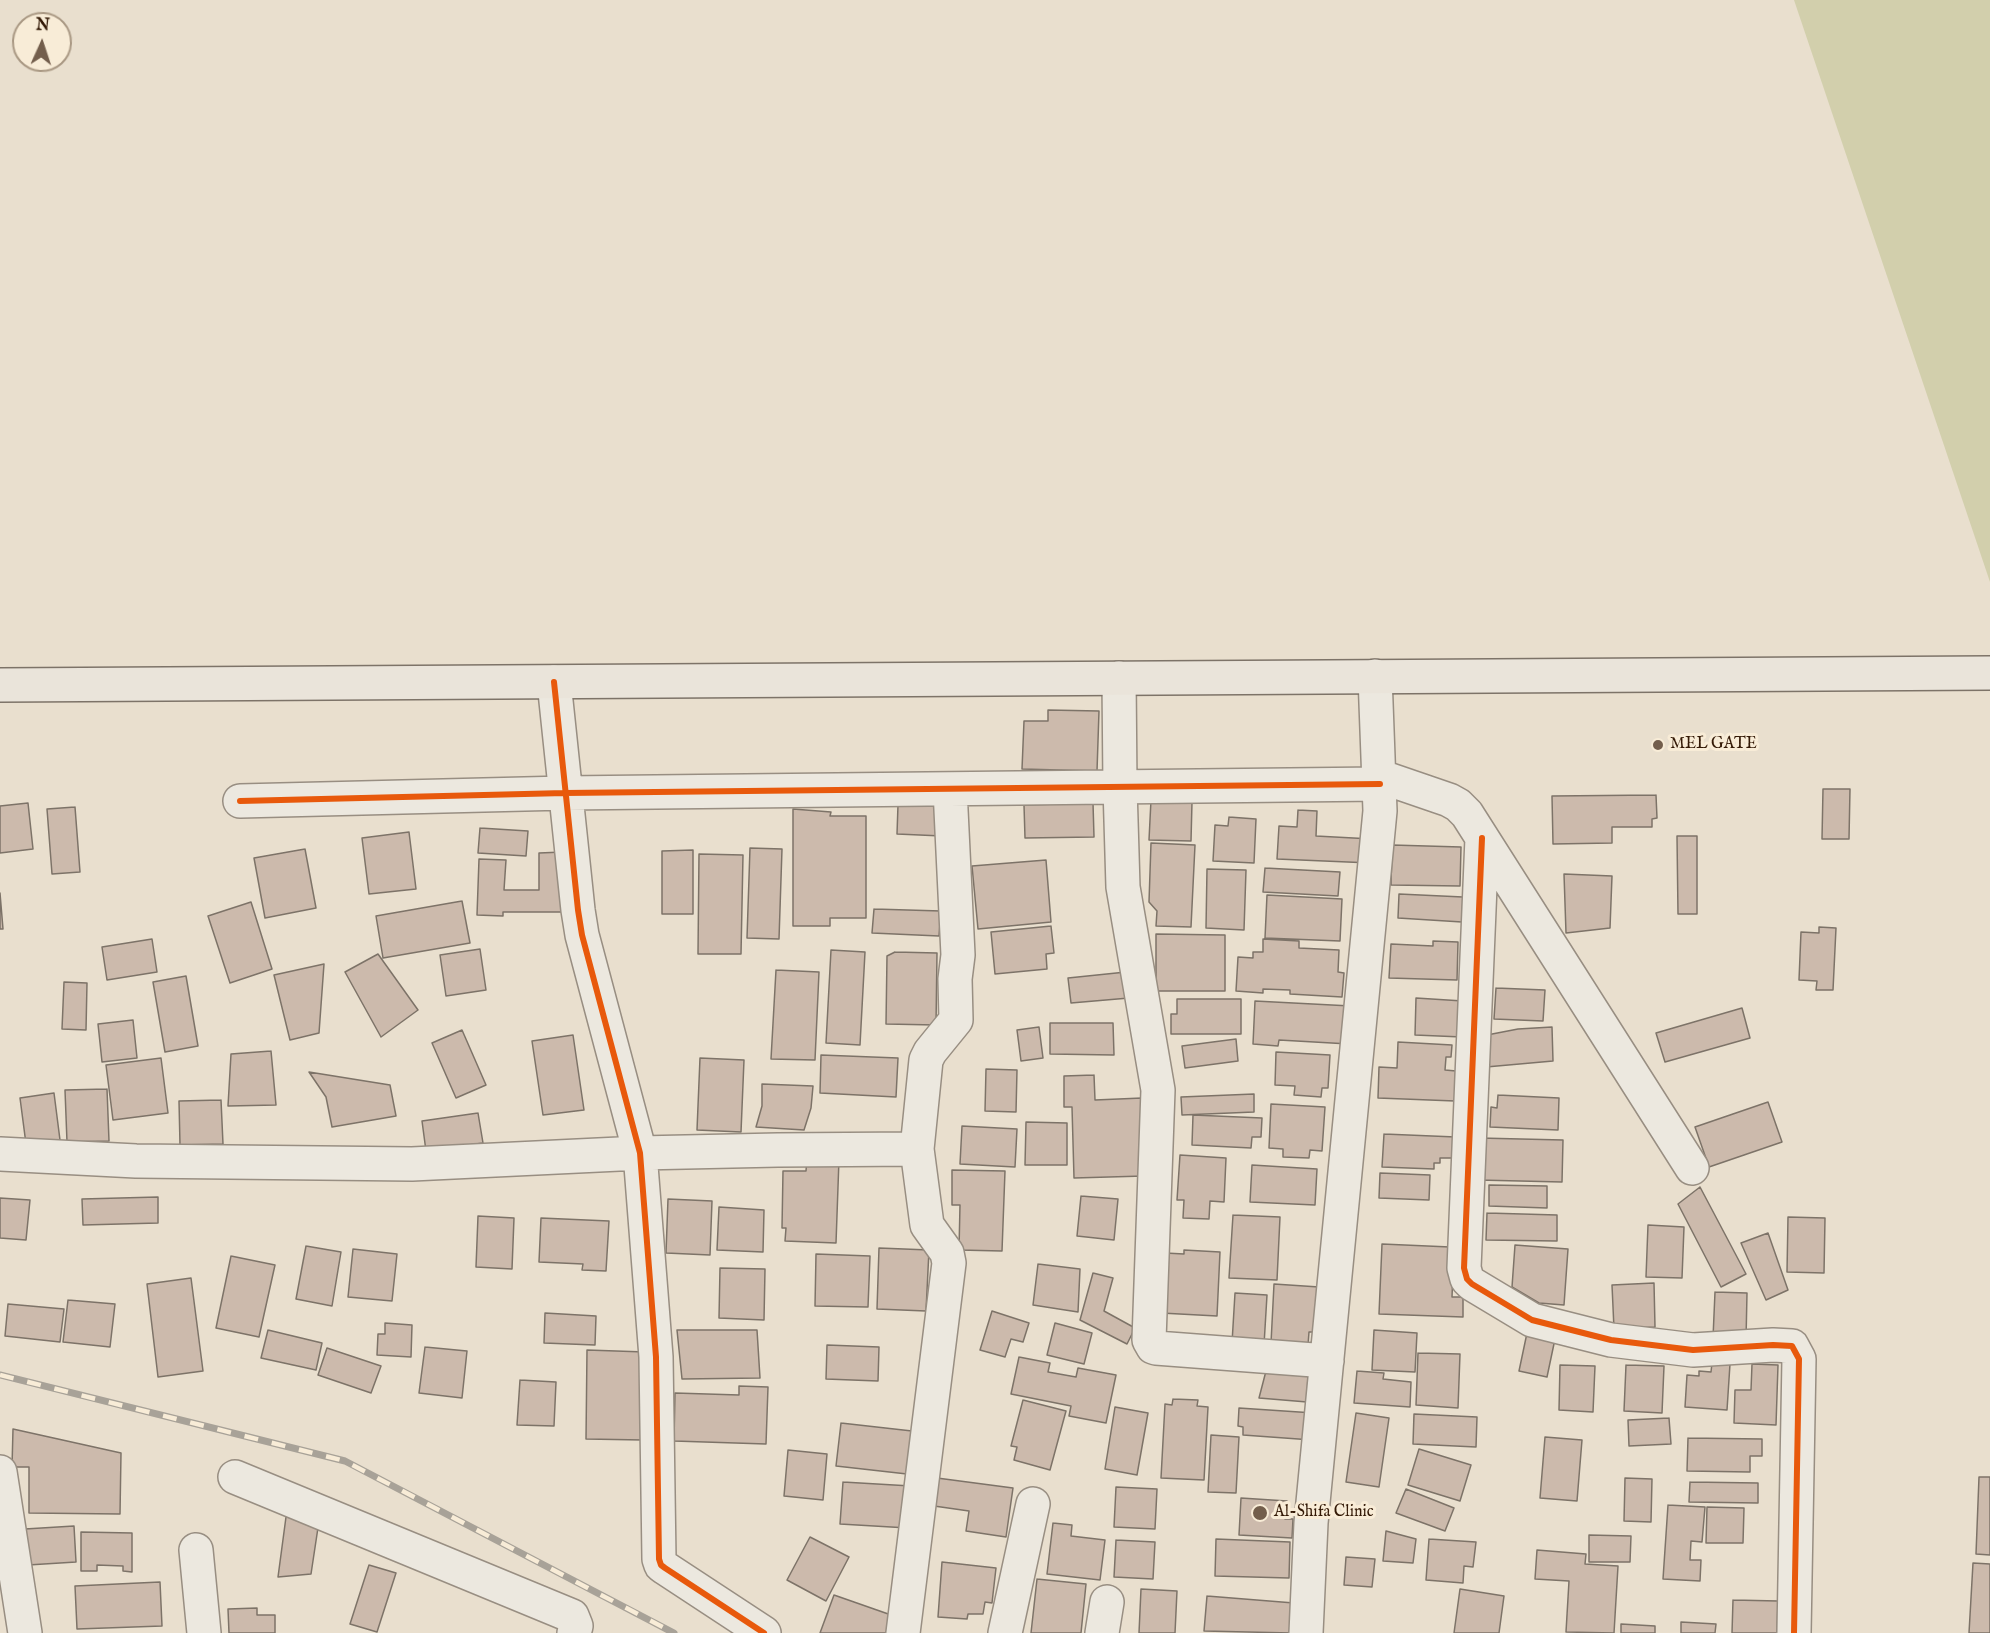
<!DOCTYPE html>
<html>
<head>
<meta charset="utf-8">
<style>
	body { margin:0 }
	#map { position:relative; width:1990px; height:1633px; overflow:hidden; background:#e9dfce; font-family:"IM FELL English",serif }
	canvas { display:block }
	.north { position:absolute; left:12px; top:12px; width:60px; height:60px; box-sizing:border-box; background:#f8ecd7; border:2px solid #a99883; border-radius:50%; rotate:3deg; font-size:16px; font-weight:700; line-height:24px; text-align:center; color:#331906 }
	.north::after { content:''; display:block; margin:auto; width:21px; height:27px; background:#735e4c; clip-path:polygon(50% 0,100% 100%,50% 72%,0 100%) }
</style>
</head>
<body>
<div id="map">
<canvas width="1990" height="1633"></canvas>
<div class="north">N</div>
</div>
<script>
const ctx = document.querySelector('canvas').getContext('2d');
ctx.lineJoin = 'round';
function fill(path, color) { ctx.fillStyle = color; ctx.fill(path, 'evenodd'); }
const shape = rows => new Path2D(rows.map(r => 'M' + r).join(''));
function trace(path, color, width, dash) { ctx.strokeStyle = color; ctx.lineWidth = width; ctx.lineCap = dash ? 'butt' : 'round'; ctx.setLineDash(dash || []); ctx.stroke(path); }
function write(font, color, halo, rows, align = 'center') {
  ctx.font = font + ' "IM FELL English",serif'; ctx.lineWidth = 6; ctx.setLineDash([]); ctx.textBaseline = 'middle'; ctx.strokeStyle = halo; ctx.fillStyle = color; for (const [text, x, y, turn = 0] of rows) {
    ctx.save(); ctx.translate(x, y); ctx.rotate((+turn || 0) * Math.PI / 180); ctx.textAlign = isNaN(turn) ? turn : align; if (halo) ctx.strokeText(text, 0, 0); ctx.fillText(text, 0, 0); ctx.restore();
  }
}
fill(shape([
	[1794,0,1990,0,1990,582]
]), '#d2cfac');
const building = shape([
	[1048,710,1099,711,1097,771,1022,769,1024,721,1048,721,1048,710],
	[1823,789,1850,789,1849,839,1822,839,1823,789],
	[1656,795,1657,818,1652,819,1652,827,1612,827,1612,843,1553,844,1552,796,1656,795],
	[1151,800,1192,802,1191,841,1149,840,1151,800],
	[28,803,33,849,0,853,0,806,28,803],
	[1093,803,1094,837,1025,838,1024,805,1093,803],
	[898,805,943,806,942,836,897,834,898,805],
	[75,807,80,872,52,874,47,809,75,807],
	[793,809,831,812,830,816,866,816,866,918,830,918,830,926,793,926,793,809],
	[1298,810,1317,811,1316,836,1372,839,1371,863,1277,859,1279,826,1297,827,1298,810],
	[1229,817,1256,819,1254,863,1213,861,1215,825,1228,826,1229,817],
	[480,828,528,831,526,856,478,853,480,828],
	[409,832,416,889,369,894,362,838,409,832],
	[1677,836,1697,836,1697,914,1678,914,1677,836],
	[1151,843,1195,845,1191,927,1156,926,1157,911,1149,902,1151,843],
	[1392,845,1461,847,1460,886,1391,885,1392,845],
	[750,848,782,849,779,939,747,938,750,848],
	[305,849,316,908,265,918,254,858,305,849],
	[693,850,693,914,662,914,662,851,693,850],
	[563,852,565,912,503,912,503,916,477,915,479,859,506,860,504,890,539,890,539,853,563,852],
	[699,854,743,855,741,954,698,954,699,854],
	[1046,860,1051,922,978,929,972,866,1046,860],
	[1265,868,1340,872,1338,896,1263,892,1265,868],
	[1207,869,1246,870,1244,930,1206,928,1207,869],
	[1564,874,1612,876,1610,928,1566,933,1564,874],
	[0,893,3,929,0,929,0,893],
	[1399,894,1463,897,1462,922,1398,918,1399,894],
	[1267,895,1342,899,1340,941,1265,938,1267,895],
	[462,901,470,943,383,958,376,916,462,901],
	[251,902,272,969,230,983,208,916,251,902],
	[874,909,941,911,939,936,872,933,874,909],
	[1051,926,1054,953,1046,954,1047,969,995,974,991,932,1051,926],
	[1819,927,1836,928,1833,990,1816,990,1817,981,1799,980,1801,932,1819,933,1819,927],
	[1156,934,1225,935,1225,991,1156,991,1156,934],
	[152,939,157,972,107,980,102,947,152,939],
	[1263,939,1299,941,1299,948,1339,950,1338,972,1344,973,1342,997,1290,994,1290,990,1263,989,1263,993,1236,991,1238,957,1253,958,1253,952,1263,952,1263,939],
	[1433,941,1458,942,1457,980,1389,978,1391,944,1433,946,1433,941],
	[480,949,486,990,446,996,440,955,480,949],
	[831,950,865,952,860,1045,826,1043,831,950],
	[895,952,937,953,936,1025,886,1024,887,956,895,952],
	[378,954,418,1010,381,1037,345,972,378,954],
	[324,964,319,1033,290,1040,274,975,324,964],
	[776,970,819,972,815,1060,771,1059,776,970],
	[1126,972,1129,998,1071,1003,1068,978,1126,972],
	[186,976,198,1046,165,1052,153,982,186,976],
	[64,982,87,983,86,1030,62,1029,64,982],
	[1496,988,1545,990,1543,1021,1494,1019,1496,988],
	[1416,998,1463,1001,1462,1037,1415,1035,1416,998],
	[1177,999,1241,999,1241,1034,1171,1034,1171,1014,1177,1014,1177,999],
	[1255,1001,1351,1006,1349,1044,1279,1040,1278,1046,1253,1044,1255,1001],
	[1742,1008,1750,1038,1665,1062,1656,1033,1742,1008],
	[133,1020,137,1058,102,1062,98,1024,133,1020],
	[1050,1023,1113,1023,1114,1055,1050,1054,1050,1023],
	[1039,1027,1043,1058,1021,1061,1017,1030,1039,1027],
	[1552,1027,1553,1061,1486,1067,1487,1035,1518,1029,1552,1027],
	[462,1030,486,1085,456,1098,432,1043,462,1030],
	[573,1035,584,1110,543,1115,532,1041,573,1035],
	[1236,1039,1238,1061,1185,1068,1182,1046,1236,1039],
	[1398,1042,1452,1045,1451,1057,1446,1057,1445,1070,1456,1071,1455,1101,1378,1098,1379,1067,1397,1068,1398,1042],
	[271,1051,276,1105,228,1106,231,1054,271,1051],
	[1276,1052,1330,1055,1328,1088,1322,1088,1321,1097,1294,1095,1295,1086,1275,1085,1276,1052],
	[821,1055,898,1058,896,1097,820,1093,821,1055],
	[161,1058,168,1113,113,1120,106,1065,161,1058],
	[700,1058,744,1060,741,1132,697,1130,700,1058],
	[986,1069,1017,1070,1016,1112,985,1111,986,1069],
	[309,1072,390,1085,396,1116,332,1127,326,1097,309,1072],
	[1094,1075,1095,1100,1142,1098,1144,1176,1074,1178,1072,1107,1064,1107,1064,1076,1094,1075],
	[762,1084,813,1086,811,1108,804,1130,756,1127,762,1106,762,1084],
	[107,1089,109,1141,67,1142,65,1090,107,1089],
	[54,1093,60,1140,26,1144,20,1098,54,1093],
	[1254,1094,1254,1112,1182,1115,1181,1097,1254,1094],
	[1498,1095,1559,1098,1558,1130,1490,1127,1491,1107,1497,1108,1498,1095],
	[221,1100,223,1144,180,1145,179,1101,221,1100],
	[1768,1102,1782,1142,1709,1167,1695,1127,1768,1102],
	[1271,1104,1325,1107,1322,1151,1310,1150,1309,1158,1283,1157,1283,1149,1269,1148,1271,1104],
	[478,1113,483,1143,426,1151,422,1121,478,1113],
	[1193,1115,1262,1118,1261,1137,1252,1137,1251,1148,1192,1145,1193,1115],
	[1026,1122,1067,1123,1067,1165,1025,1165,1026,1122],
	[962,1126,1017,1129,1015,1167,960,1164,962,1126],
	[1384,1134,1456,1137,1455,1158,1440,1158,1440,1163,1434,1163,1434,1169,1382,1167,1384,1134],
	[1479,1138,1563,1140,1562,1182,1478,1180,1479,1138],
	[1180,1155,1226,1158,1224,1202,1210,1201,1209,1219,1183,1218,1184,1200,1177,1200,1180,1155],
	[807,1158,839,1159,836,1243,785,1241,786,1228,782,1228,783,1171,806,1171,807,1158],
	[1252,1165,1317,1169,1315,1205,1250,1202,1252,1165],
	[952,1170,1005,1171,1002,1251,959,1250,960,1205,952,1205,952,1170],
	[1380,1173,1430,1175,1429,1200,1379,1198,1380,1173],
	[1489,1185,1547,1186,1547,1208,1489,1206,1489,1185],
	[1700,1187,1746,1274,1721,1287,1678,1204,1700,1187],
	[1081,1196,1118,1199,1114,1240,1077,1236,1081,1196],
	[158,1197,158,1223,83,1225,82,1199,158,1197],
	[0,1198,30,1200,26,1240,0,1238,0,1198],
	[668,1199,712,1201,710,1255,666,1253,668,1199],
	[719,1207,764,1210,763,1252,717,1250,719,1207],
	[1487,1213,1557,1215,1557,1241,1486,1240,1487,1213],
	[1233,1215,1280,1217,1277,1280,1229,1278,1233,1215],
	[478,1216,514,1218,512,1269,476,1267,478,1216],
	[1788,1217,1825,1218,1824,1273,1787,1272,1788,1217],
	[541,1218,609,1221,606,1271,582,1270,583,1264,539,1262,541,1218],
	[1648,1225,1684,1227,1682,1278,1646,1277,1648,1225],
	[1768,1233,1788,1290,1766,1300,1741,1243,1768,1233],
	[1382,1244,1450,1247,1453,1272,1452,1297,1463,1297,1463,1317,1379,1314,1382,1244],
	[1515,1245,1568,1249,1564,1305,1539,1303,1512,1287,1515,1245],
	[306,1246,341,1252,332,1306,296,1299,306,1246],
	[879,1248,929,1250,926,1311,877,1309,879,1248],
	[353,1249,397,1254,392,1301,348,1297,353,1249],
	[1184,1250,1220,1252,1217,1316,1161,1313,1165,1253,1184,1254,1184,1250],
	[816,1254,870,1256,868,1307,815,1306,816,1254],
	[231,1256,275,1265,259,1337,216,1328,231,1256],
	[1038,1264,1080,1269,1078,1312,1033,1305,1038,1264],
	[720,1268,765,1269,764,1320,719,1318,720,1268],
	[1093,1273,1113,1278,1104,1311,1135,1328,1127,1344,1080,1320,1093,1273],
	[191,1278,203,1371,158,1377,147,1284,191,1278],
	[1654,1283,1655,1327,1614,1329,1612,1285,1654,1283],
	[1274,1284,1319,1287,1317,1332,1309,1332,1308,1345,1271,1343,1274,1284],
	[1715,1292,1747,1293,1746,1340,1713,1338,1715,1292],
	[1235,1293,1267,1295,1264,1345,1232,1343,1235,1293],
	[68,1300,115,1304,110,1347,63,1342,68,1300],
	[8,1304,64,1309,60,1342,5,1336,8,1304],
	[992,1311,1029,1323,1023,1342,1011,1339,1005,1357,980,1350,992,1311],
	[545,1313,596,1316,595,1345,544,1343,545,1313],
	[385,1323,412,1325,411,1357,377,1355,378,1334,385,1334,385,1323],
	[1055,1323,1092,1333,1084,1364,1047,1355,1055,1323],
	[268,1330,322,1343,316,1370,261,1358,268,1330],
	[677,1330,757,1330,760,1378,682,1379,677,1330],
	[1374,1330,1417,1333,1415,1372,1372,1370,1374,1330],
	[1527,1333,1555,1339,1547,1377,1519,1371,1527,1333],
	[827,1345,879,1347,878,1381,826,1379,827,1345],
	[425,1347,467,1351,462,1398,419,1393,425,1347],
	[327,1348,381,1366,371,1393,318,1375,327,1348],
	[587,1350,645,1352,643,1440,586,1439,587,1350],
	[1418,1353,1460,1354,1458,1408,1416,1405,1418,1353],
	[1019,1357,1050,1363,1048,1372,1076,1377,1078,1368,1116,1375,1106,1423,1069,1416,1071,1406,1011,1394,1019,1357],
	[1712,1363,1730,1364,1727,1410,1685,1407,1687,1375,1699,1376,1699,1371,1711,1372,1712,1363],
	[1752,1364,1778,1365,1776,1425,1734,1423,1735,1390,1751,1390,1752,1364],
	[1560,1365,1595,1366,1593,1412,1559,1410,1560,1365],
	[1626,1365,1664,1366,1662,1413,1624,1411,1626,1365],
	[1266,1371,1308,1374,1307,1402,1259,1398,1266,1371],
	[1357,1371,1384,1373,1383,1379,1411,1382,1410,1407,1354,1403,1357,1371],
	[520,1380,556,1382,554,1426,517,1425,520,1380],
	[739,1386,768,1387,766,1444,674,1441,675,1393,739,1395,739,1386],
	[1173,1399,1198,1400,1197,1406,1208,1407,1204,1480,1161,1478,1165,1404,1172,1405,1173,1399],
	[1023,1400,1066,1411,1050,1470,1014,1460,1017,1447,1011,1446,1023,1400],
	[1115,1407,1148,1413,1137,1475,1105,1469,1115,1407],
	[1239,1408,1314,1413,1312,1440,1243,1435,1243,1427,1238,1426,1239,1408],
	[1356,1413,1389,1418,1379,1487,1346,1482,1356,1413],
	[1414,1414,1477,1417,1476,1447,1413,1444,1414,1414],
	[1669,1418,1671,1444,1629,1446,1628,1420,1669,1418],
	[841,1423,912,1431,907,1474,836,1466,841,1423],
	[13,1429,121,1453,120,1514,29,1513,29,1467,12,1467,13,1429],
	[1211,1435,1239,1437,1236,1493,1208,1492,1211,1435],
	[1545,1437,1582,1440,1577,1501,1540,1498,1545,1437],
	[1688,1438,1762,1439,1762,1456,1750,1456,1750,1472,1687,1471,1688,1438],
	[1419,1449,1471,1465,1460,1501,1408,1485,1419,1449],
	[788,1450,827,1454,823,1500,784,1496,788,1450],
	[1979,1477,1990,1477,1990,1555,1976,1554,1979,1477],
	[937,1478,1013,1488,1006,1537,966,1531,969,1511,934,1506,937,1478],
	[1625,1478,1652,1479,1651,1522,1624,1521,1625,1478],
	[843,1482,911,1486,908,1528,840,1524,843,1482],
	[1690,1482,1758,1483,1758,1503,1689,1502,1690,1482],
	[1116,1487,1157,1489,1155,1529,1114,1527,1116,1487],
	[1406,1489,1454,1508,1445,1531,1396,1513,1406,1489],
	[1241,1498,1287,1501,1285,1519,1293,1519,1292,1538,1239,1535,1241,1498],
	[1668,1505,1705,1507,1702,1542,1691,1541,1690,1560,1701,1560,1700,1581,1663,1579,1668,1505],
	[1707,1507,1744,1508,1743,1543,1706,1543,1707,1507],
	[286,1517,319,1521,311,1574,278,1577,286,1517],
	[1053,1523,1072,1525,1071,1536,1105,1540,1100,1580,1047,1574,1053,1523],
	[74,1526,76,1562,28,1565,25,1529,74,1526],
	[1386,1531,1416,1539,1413,1563,1383,1561,1386,1531],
	[81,1532,132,1533,132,1572,123,1571,123,1566,97,1565,97,1571,81,1571,81,1532],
	[1589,1535,1631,1536,1630,1562,1589,1562,1589,1535],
	[810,1537,849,1557,826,1601,787,1580,810,1537],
	[1216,1539,1290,1542,1289,1578,1215,1576,1216,1539],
	[1429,1539,1476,1542,1473,1567,1464,1566,1463,1583,1426,1580,1429,1539],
	[1116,1540,1155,1542,1153,1579,1114,1577,1116,1540],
	[1537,1550,1586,1554,1585,1564,1618,1566,1614,1633,1566,1632,1569,1581,1535,1579,1537,1550],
	[1346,1557,1375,1559,1372,1587,1344,1585,1346,1557],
	[942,1562,996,1568,992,1603,985,1602,983,1614,968,1614,967,1619,938,1617,942,1562],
	[1973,1563,1990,1564,1990,1633,1969,1633,1973,1563],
	[369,1565,396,1573,377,1632,350,1624,369,1565],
	[1037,1579,1086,1584,1081,1633,1031,1633,1037,1579],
	[160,1582,162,1626,77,1629,75,1586,160,1582],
	[1141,1589,1177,1591,1175,1633,1139,1633,1141,1589],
	[1460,1589,1504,1596,1499,1633,1454,1633,1460,1589],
	[834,1595,894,1616,892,1633,820,1633,834,1595],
	[1207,1596,1294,1603,1291,1633,1204,1631,1207,1596],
	[1733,1600,1778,1601,1777,1633,1732,1633,1733,1600],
	[257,1608,257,1615,275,1615,275,1633,229,1633,228,1609,257,1608],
	[1681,1622,1716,1624,1715,1633,1681,1633,1681,1622],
	[1621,1624,1655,1626,1655,1633,1621,1633,1621,1624]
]);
fill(building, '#ccbaac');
trace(building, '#7d7368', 1.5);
const minor = shape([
	[1119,678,1120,787,1123,887,1158,1090,1149,1340,1153,1347,1156,1348,1327,1361],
	[554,682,578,910,582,935,640,1153,656,1357,659,1559,661,1565,665,1568,764,1633],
	[1379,776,1449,800,1458,805,1467,814,1692,1168],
	[240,801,565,793,1380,784],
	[1482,838,1464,1268,1467,1279,1472,1284,1532,1320,1611,1340,1693,1350,1773,1345,1792,1346,1799,1359,1794,1633],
	[0,1154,136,1161,412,1164,640,1153,778,1150,917,1149],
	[0,1472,25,1633],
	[235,1477,572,1616,576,1626,574,1633],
	[196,1550,204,1633],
	[903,1633,949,1263,947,1253,927,1225,917,1149,926,1060,930,1052,956,1020,955,979,958,955,950,789],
	[1005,1633,1033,1504],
	[1102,1633,1107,1602],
	[1306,1633,1311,1523,1380,811,1375,676]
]);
const trunk = shape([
	[0,685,1990,673]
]);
trace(minor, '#988e82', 36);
trace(trunk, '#7d7368', 36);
trace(minor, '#ece8df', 33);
trace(trunk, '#eae4da', 33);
const rail = shape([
	[0,1375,345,1461,674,1633]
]);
trace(rail, '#a8a298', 7);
trace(rail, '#f8ecd7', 4.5, [14]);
trace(shape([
	[554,682,578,910,582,935,640,1153,656,1357,659,1559,661,1565,665,1568,764,1633],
	[240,801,565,793,1380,784],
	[1482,838,1464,1268,1467,1279,1472,1284,1532,1320,1611,1340,1693,1350,1773,1345,1792,1346,1799,1359,1794,1633]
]), '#e8590c', 6);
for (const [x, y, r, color] of [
	[1658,745,6,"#735e4c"],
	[1260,1513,8,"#735e4c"]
]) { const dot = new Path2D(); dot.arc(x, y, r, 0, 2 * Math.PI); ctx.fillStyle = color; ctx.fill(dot); trace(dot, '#f8ecd7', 2); }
write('16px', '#331906', '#f8ecd7', [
	["MEL GATE",1670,745],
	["Al-Shifa Clinic",1274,1513]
], 'left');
</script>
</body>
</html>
